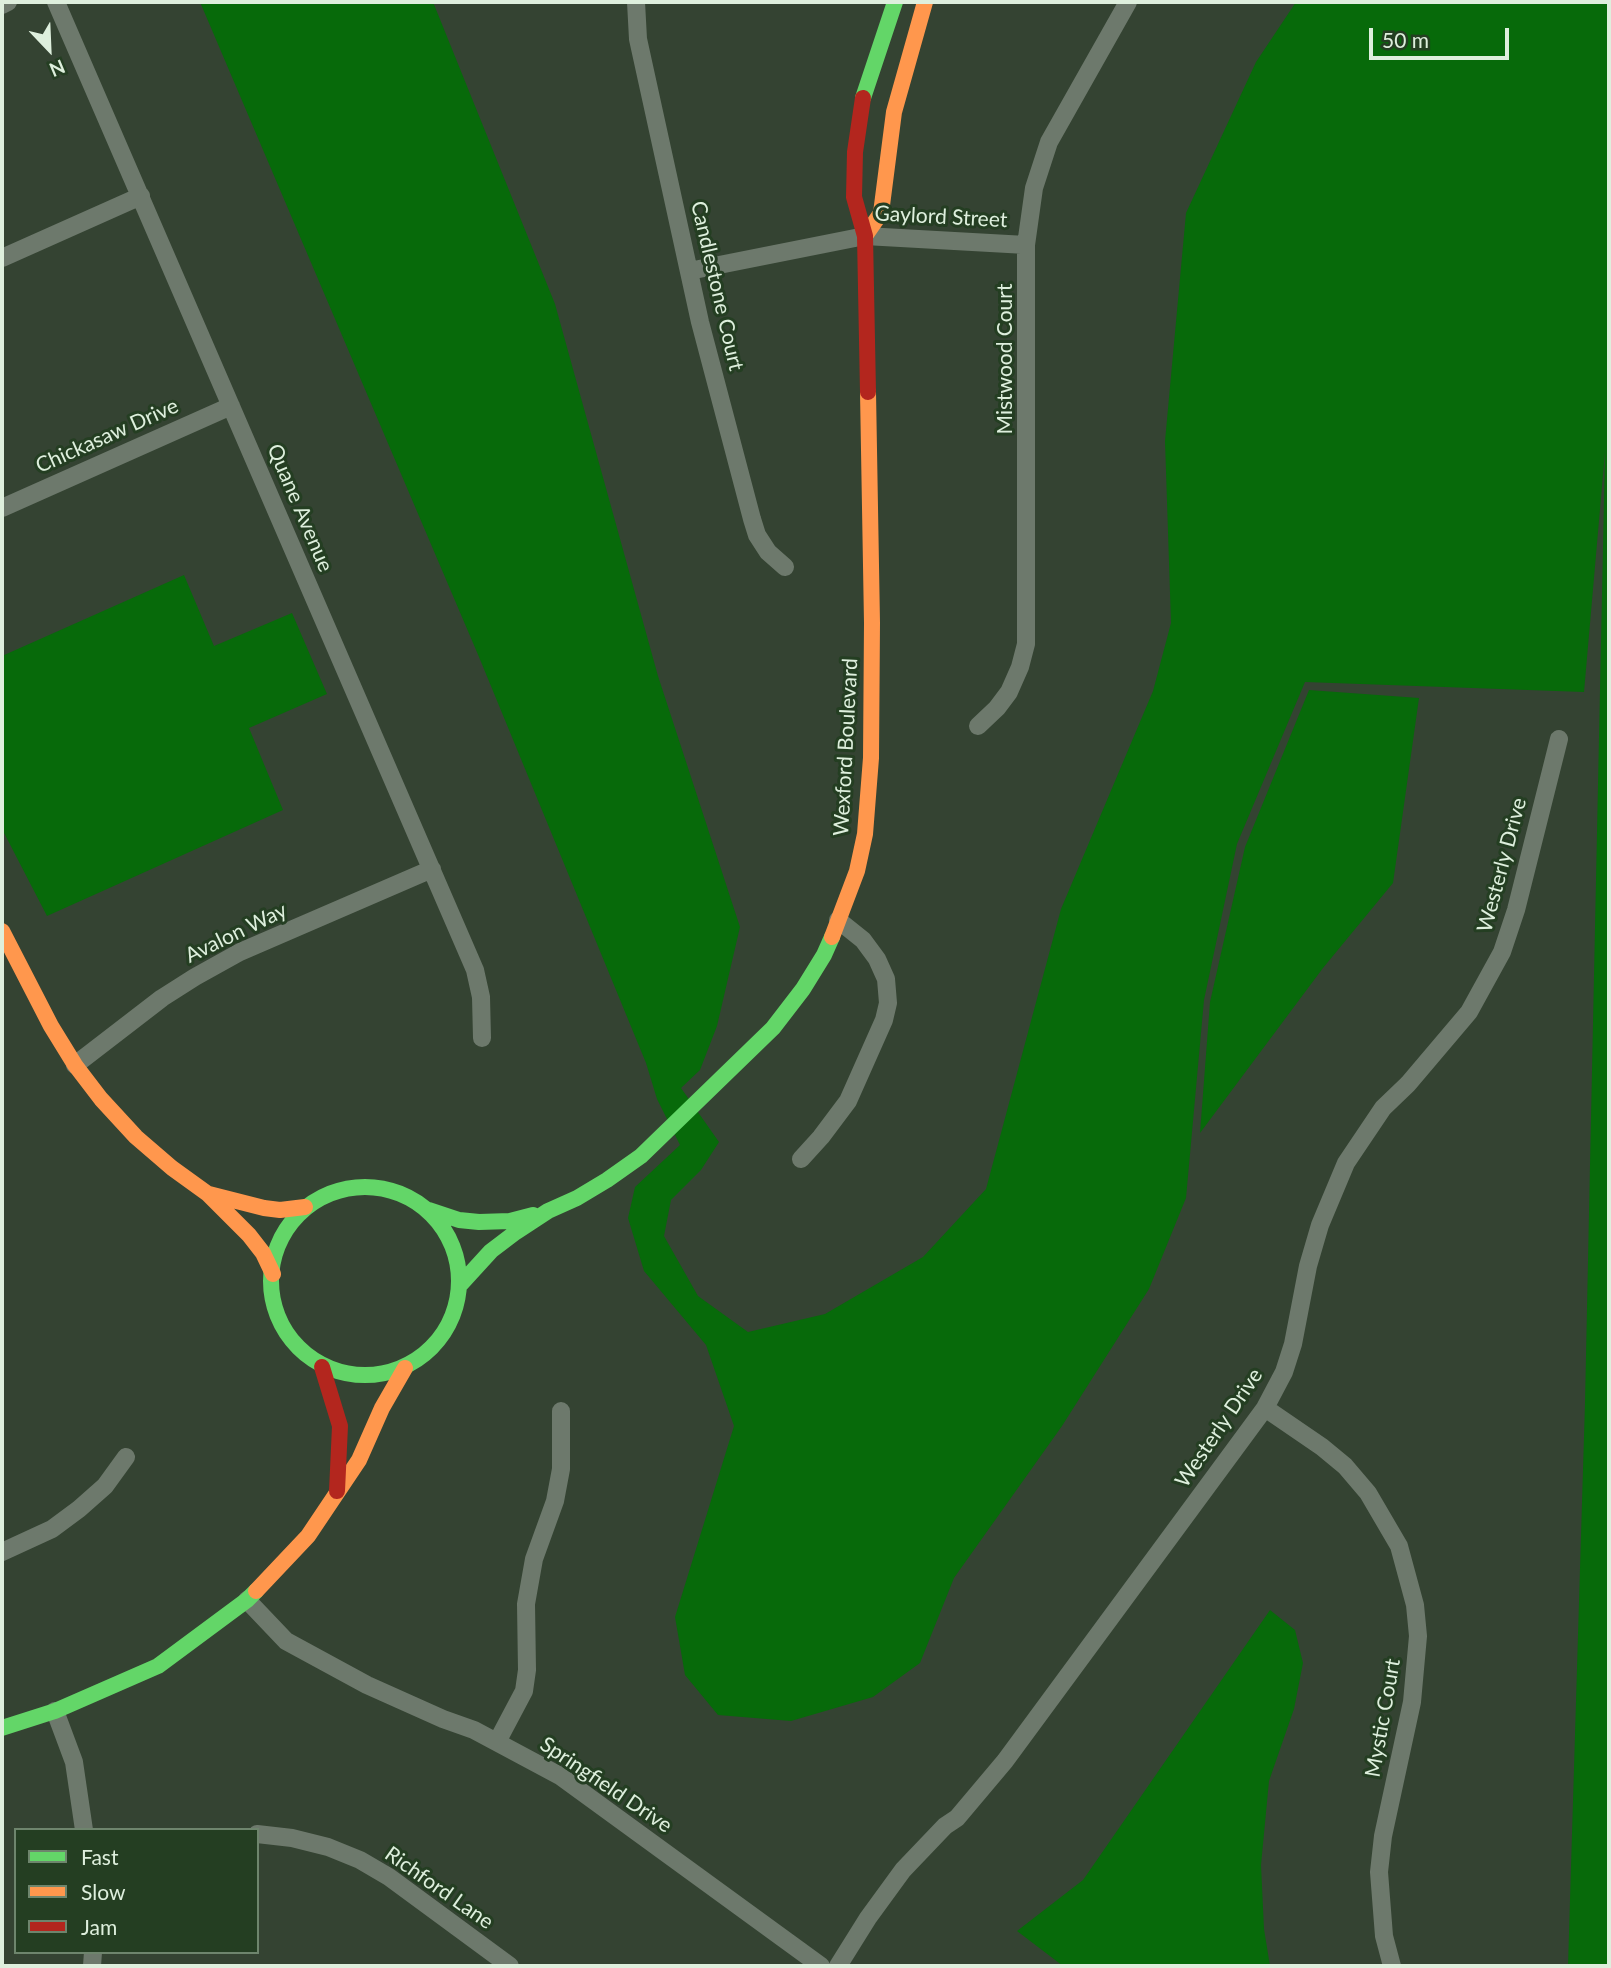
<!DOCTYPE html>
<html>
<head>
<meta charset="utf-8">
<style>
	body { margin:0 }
	#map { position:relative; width:1611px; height:1968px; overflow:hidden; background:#344332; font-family:Lato,sans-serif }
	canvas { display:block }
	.frame { position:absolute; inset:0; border:4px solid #deefdd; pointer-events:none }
	.legend { position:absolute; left:14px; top:1828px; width:245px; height:126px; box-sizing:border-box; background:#243e22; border:2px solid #6e856d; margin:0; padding:9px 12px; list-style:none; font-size:21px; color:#deefdd }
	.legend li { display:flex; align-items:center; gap:14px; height:35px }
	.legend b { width:35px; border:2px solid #6e856d }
	.north { position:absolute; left:14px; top:14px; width:70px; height:70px; -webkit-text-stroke:5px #243e22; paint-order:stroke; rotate:157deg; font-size:19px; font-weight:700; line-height:28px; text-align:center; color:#deefdd }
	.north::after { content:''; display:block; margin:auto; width:24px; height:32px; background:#deefdd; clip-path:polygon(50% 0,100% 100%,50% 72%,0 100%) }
	.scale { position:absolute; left:1369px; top:28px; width:140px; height:32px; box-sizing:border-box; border:4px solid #deefdd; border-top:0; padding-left:9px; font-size:21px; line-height:24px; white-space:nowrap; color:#deefdd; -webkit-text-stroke:5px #243e22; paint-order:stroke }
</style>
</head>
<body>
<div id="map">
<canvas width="1611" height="1968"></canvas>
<div class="frame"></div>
<ul class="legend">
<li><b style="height:9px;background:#63d668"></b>Fast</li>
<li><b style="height:9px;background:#ff974d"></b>Slow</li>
<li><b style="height:9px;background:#b3261e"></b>Jam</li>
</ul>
<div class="north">N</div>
<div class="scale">50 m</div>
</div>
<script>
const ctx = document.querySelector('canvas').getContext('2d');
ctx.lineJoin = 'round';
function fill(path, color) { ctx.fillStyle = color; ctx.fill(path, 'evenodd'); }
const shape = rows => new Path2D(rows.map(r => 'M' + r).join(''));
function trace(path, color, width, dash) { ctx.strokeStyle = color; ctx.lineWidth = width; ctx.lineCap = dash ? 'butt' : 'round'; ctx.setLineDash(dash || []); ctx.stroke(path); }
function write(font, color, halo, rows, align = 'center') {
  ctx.font = font + ' Lato,sans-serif'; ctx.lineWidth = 6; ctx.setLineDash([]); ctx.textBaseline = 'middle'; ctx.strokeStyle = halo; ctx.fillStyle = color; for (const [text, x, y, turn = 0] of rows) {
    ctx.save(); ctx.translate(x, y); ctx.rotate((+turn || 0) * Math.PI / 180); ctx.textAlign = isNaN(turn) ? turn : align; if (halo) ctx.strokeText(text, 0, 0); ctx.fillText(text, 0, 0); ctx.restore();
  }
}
fill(shape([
	[200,2,433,2,555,304,658,676,740,927,717,1026,700,1070,681,1088,719,1142,701,1170,671,1200,664,1236,698,1296,748,1332,825,1314,923,1257,986,1189,1061,909,1153,691,1171,623,1165,441,1186,213,1256,62,1296,2,1609,2,1609,1966,1568,1966,1585,1403,1605,452,1584,692,1305,682,1237,844,1204,1000,1186,1198,1149,1289,1062,1426,954,1578,920,1663,873,1697,791,1721,718,1715,685,1675,675,1617,734,1426,706,1345,644,1271,628,1218,635,1187,680,1145,657,1099,646,1063,479,657],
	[184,575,214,646,292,613,327,694,249,728,283,810,47,916,2,829,2,656],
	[1309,690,1419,698,1393,883,1323,968,1200,1133,1210,1002,1245,847],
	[1270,1610,1295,1630,1303,1663,1294,1709,1269,1781,1261,1865,1264,1929,1270,1966,1063,1966,1017,1931,1083,1880]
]), '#076a0a');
trace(shape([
	[56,2,475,970,481,997,482,1038],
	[636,2,638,39,700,322,752,519,757,535,768,552,785,567],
	[2,5,8,2],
	[2,258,141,196],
	[689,271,865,236,1026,245],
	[2,508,231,406],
	[978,726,997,708,1009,692,1020,667,1026,644,1026,245,1034,188,1049,142,1128,2],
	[75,1065,162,998,195,977,240,952,432,869],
	[801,1159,821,1137,848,1101,884,1020,888,1003,886,979,877,959,863,940,838,920],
	[1265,1408,1322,1447,1345,1466,1368,1493,1399,1546,1415,1605,1418,1636,1412,1702,1383,1836,1379,1872,1384,1936,1392,1966],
	[2,1552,52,1529,79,1509,105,1486,126,1457],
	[247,1600,286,1641,367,1685,443,1719,474,1730,560,1776,821,1966],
	[55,1711,74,1762,84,1830],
	[497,1742,524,1691,527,1670,526,1604,534,1559,555,1501,561,1469,561,1411],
	[257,1834,292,1838,328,1847,360,1860,389,1877,510,1966],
	[92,1966,93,1952],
	[838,1966,868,1918,903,1870,945,1826,957,1818,1005,1761,1265,1408,1284,1372,1293,1344,1308,1266,1320,1225,1346,1163,1383,1108,1408,1084,1469,1012,1502,952,1516,910,1559,739]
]), '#6d796c', 18);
trace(shape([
	[863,98,895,2],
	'271 1281a94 94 0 1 1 188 0a94 94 0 1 1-188 0Z',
	[429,1210,459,1220,479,1222,510,1221,533,1215],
	[459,1286,491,1251,516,1232,548,1211,577,1198,607,1180,641,1156,773,1028,803,989,824,955,832,937],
	[2,1728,55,1711,158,1666,247,1600,256,1591]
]), '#63d668', 16);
trace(shape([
	[865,236,881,213,894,112,925,2],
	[2,931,51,1026,75,1065,101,1099,136,1137,172,1168,208,1194,249,1235,263,1253,273,1274],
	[832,937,857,871,865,834,871,758,872,623,868,392],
	[209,1194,264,1208,280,1210,305,1207],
	[256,1591,308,1536,359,1460,382,1408,405,1368]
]), '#ff974d', 16);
trace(shape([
	[863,98,855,152,854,197,865,236,868,392],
	[322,1367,340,1426,337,1491]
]), '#b3261e', 16);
write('21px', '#deefdd', '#243e22', [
	["Gaylord Street",941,217,3],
	["Candlestone Court",717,286,77],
	["Mistwood Court",1005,359,-90],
	["Chickasaw Drive",107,436,-24],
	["Quane Avenue",300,508,67],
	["Wexford Boulevard",846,747,-87],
	["Westerly Drive",1502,865,-75],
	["Avalon Way",236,933,-26],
	["Westerly Drive",1219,1428,-56],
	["Mystic Court",1383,1718,-80],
	["Springfield Drive",606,1785,34],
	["Richford Lane",439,1888,35]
]);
</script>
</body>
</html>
